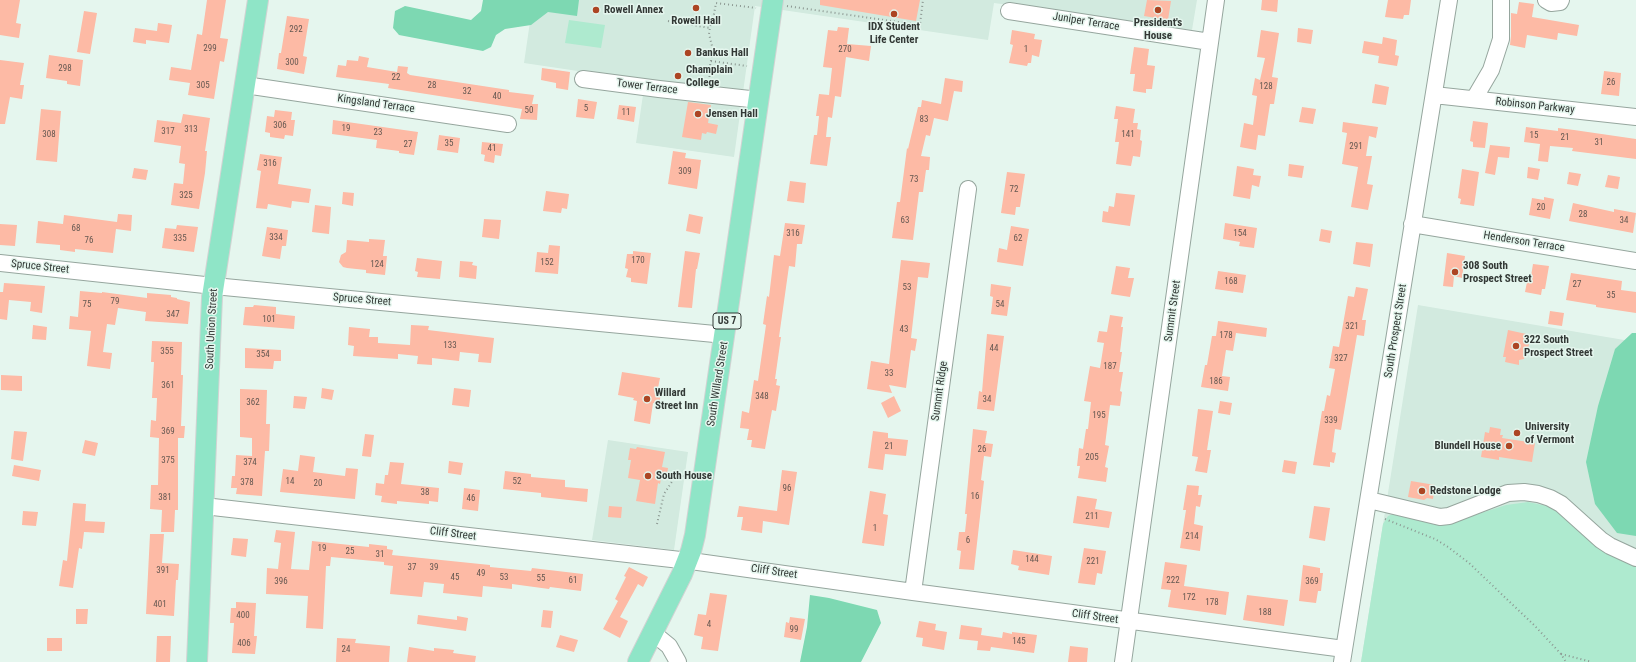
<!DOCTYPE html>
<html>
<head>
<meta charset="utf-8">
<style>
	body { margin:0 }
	canvas { display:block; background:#e5f6ee }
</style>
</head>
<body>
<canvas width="1636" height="662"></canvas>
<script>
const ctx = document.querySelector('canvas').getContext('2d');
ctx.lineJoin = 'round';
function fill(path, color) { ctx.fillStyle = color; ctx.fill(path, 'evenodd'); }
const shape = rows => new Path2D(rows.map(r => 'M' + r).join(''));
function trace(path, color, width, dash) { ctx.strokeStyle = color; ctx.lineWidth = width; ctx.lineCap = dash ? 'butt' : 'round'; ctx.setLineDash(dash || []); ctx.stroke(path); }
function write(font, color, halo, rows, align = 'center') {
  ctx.font = font + ' "Roboto Condensed",sans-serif'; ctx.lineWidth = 3; ctx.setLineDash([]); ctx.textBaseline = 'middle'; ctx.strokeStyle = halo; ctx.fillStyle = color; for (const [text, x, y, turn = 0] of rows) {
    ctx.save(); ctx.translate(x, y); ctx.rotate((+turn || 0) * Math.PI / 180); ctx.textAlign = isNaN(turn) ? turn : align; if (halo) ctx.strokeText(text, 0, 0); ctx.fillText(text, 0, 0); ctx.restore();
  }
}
fill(shape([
	[579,0,1197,0,1192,30,994,3,988,40,755,6,734,157,636,143,645,81,524,63,532,8],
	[1418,305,1636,342,1636,662,1361,662],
	[608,440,688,452,674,550,592,540]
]), '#d2eadf');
fill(shape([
	[569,20,605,25,601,48,565,43],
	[1528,502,1552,507,1620,559,1636,567,1636,662,1361,662,1383,524,1388,516,1393,514,1429,523,1447,524,1506,505]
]), '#aeeacf');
fill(shape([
	[483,0,579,0,577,16,548,12,531,25,505,29,496,35,491,47,483,51,399,35,393,28,395,11,405,6,471,20,481,11],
	[1632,333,1636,333,1636,536,1617,533,1595,504,1586,462,1598,406,1615,349],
	[810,595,829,598,877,610,881,623,861,662,800,662,807,627]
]), '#7dd8b2');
fill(shape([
	[0,0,20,0,16,23,21,24,19,38,0,35],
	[207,0,226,0,220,38,228,39,224,62,220,61,214,99,188,95,190,83,169,80,171,67,191,70,197,34,202,35],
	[820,0,920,0,916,21,820,5],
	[1147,0,1171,1,1168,20,1144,16],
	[1262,0,1278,0,1277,12,1261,10],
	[1388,0,1411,0,1409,15,1404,15,1403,19,1385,17],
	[1519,2,1534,4,1532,17,1579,25,1577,36,1558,33,1557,40,1527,35,1525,48,1510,45,1511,36,1511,13,1517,14],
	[84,11,97,13,90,54,77,52],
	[287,16,309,19,303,56,307,57,304,74,277,69,279,53,281,53],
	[158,23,172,25,169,43,146,40,146,44,133,42,135,28,157,31],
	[838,27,849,28,847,44,871,46,869,61,846,57,841,97,835,96,832,118,828,117,826,137,831,137,827,166,810,164,814,135,817,135,819,116,816,116,819,94,829,95,832,68,823,67,828,30,837,31],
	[1298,28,1313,30,1311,44,1297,42],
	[1012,30,1035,34,1034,39,1042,40,1039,57,1032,55,1031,63,1028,63,1027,66,1009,63,1013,45,1010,44],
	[1261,30,1279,33,1272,77,1278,78,1274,104,1270,104,1265,136,1258,135,1256,150,1240,147,1244,123,1253,125,1257,96,1252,95,1255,78,1260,80,1265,58,1257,57],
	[1383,37,1397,40,1395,55,1399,56,1397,66,1378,63,1379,56,1362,53,1364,41,1382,44],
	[1134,47,1149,49,1147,65,1155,66,1152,89,1146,89,1146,93,1133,91,1135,74,1130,74],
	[49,55,83,60,80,86,67,84,67,81,46,78],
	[359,56,369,58,367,67,397,72,398,66,408,67,407,73,410,75,509,90,509,92,534,95,532,104,538,104,537,120,520,119,522,109,388,88,389,84,336,77,338,65,346,66,347,60,358,61],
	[0,60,24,63,20,85,24,85,22,99,10,97,5,124,0,124],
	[542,68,570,72,568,90,556,88,556,83,541,80],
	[1604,71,1621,73,1619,96,1601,94],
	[945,78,963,81,962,92,954,91,948,121,934,118,930,136,926,135,921,156,930,157,929,170,926,170,923,192,919,192,913,240,892,238,897,202,900,202,907,148,908,149,918,107,921,107,922,100,941,104],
	[1375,84,1389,87,1386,105,1372,103],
	[578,99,597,102,594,119,576,117],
	[688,102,711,105,708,123,718,125,716,134,707,132,706,134,702,133,701,140,682,137],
	[619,105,636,107,634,122,617,119],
	[1116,106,1135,109,1133,123,1138,123,1137,129,1141,130,1140,140,1142,141,1140,157,1133,156,1131,166,1116,164,1119,142,1115,142,1118,119,1114,119],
	[1302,107,1316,109,1313,124,1299,122],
	[41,109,61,111,57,162,36,160],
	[275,110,292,112,291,120,295,120,293,136,285,135,284,139,270,137,270,133,265,132,267,116,274,117],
	[183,114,210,118,205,151,207,151,205,173,199,209,171,205,174,183,183,184,185,164,179,163,181,146,154,142,157,120,181,123],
	[333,120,418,132,414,155,399,153,399,151,376,148,377,140,332,134],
	[1473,121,1488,123,1485,148,1473,147,1473,142,1470,141],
	[1343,122,1378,127,1376,138,1369,136,1366,156,1372,156,1367,184,1373,185,1368,210,1351,207,1358,167,1342,164,1347,133,1342,132],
	[1526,127,1558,131,1558,128,1574,130,1636,139,1636,159,1572,151,1573,148,1550,146,1548,162,1538,161,1540,144,1524,142],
	[439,135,460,138,458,153,437,150],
	[482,142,503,144,501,156,495,155,494,163,484,161,485,155,481,154],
	[1490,145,1510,147,1509,158,1498,157,1495,175,1485,173],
	[673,151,686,153,685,158,701,160,697,189,668,184],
	[260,154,282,157,278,184,311,189,309,203,292,201,291,208,268,204,267,209,256,208,261,171,257,170],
	[1289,164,1304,166,1302,178,1288,176],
	[1237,166,1254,169,1253,175,1261,176,1259,187,1252,185,1250,199,1233,196],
	[1528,167,1540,169,1538,180,1527,178],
	[134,168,148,170,146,180,132,178],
	[1462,169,1479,172,1474,206,1460,204,1461,199,1458,198],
	[1007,172,1025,174,1020,207,1016,207,1015,215,1001,213],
	[1569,172,1581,174,1578,186,1567,184],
	[1608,175,1620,177,1618,189,1605,187],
	[790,181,806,183,804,203,787,201],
	[546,191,569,194,567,209,562,208,561,213,543,211],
	[343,192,354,193,353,206,342,204],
	[1116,193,1135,195,1130,226,1102,222,1103,211,1108,212,1109,206,1114,207],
	[1544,197,1554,199,1550,219,1529,215,1532,198,1544,200],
	[1573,203,1614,212,1614,209,1636,213,1633,233,1569,221],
	[315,205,331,207,329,234,312,232],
	[118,214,132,215,131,231,116,229,113,253,75,249,75,252,60,250,60,245,36,243,38,221,63,224,64,215,117,222],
	[689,214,703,217,700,234,686,231],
	[484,219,501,220,499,239,482,237],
	[785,223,805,225,802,244,797,244,795,267,789,266,779,337,781,337,775,379,777,379,776,385,780,386,776,411,772,410,765,449,751,447,752,440,747,440,749,429,740,428,742,411,749,413,754,380,758,381,766,325,763,324,767,296,769,297,774,255,780,256],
	[1225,223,1257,228,1254,248,1239,246,1240,242,1223,239],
	[0,224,17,225,15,246,0,245],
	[177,225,198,227,194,252,162,248,165,228,176,229],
	[1011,226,1029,229,1023,266,997,262,999,248,1007,250],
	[267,227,288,230,286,246,282,246,280,259,262,256],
	[1321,229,1332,231,1330,243,1319,241],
	[369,239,385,240,383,256,387,256,385,275,366,273,366,270,347,268,343,267,339,262,341,255,346,252,347,240,369,242],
	[1356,242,1373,244,1370,267,1353,264],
	[549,245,560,246,558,274,535,272,537,252,548,253],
	[633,251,651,253,647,284,631,282,631,278,626,277,628,269,625,268,627,254,633,254],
	[685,251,700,253,697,269,696,269,692,308,678,307],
	[1447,253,1465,256,1462,278,1454,276,1453,287,1443,286],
	[417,258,442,261,440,279,417,277,418,272,415,271],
	[901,260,930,263,928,278,918,277,911,338,917,339,915,351,911,350,906,388,889,385,892,393,867,389,871,361,889,364],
	[460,261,473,262,472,265,477,266,476,279,459,277],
	[1533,264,1549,266,1545,289,1542,289,1541,295,1525,292,1527,282,1530,282],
	[1116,266,1130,268,1128,278,1134,278,1130,297,1111,294],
	[1218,271,1246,275,1243,293,1215,289],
	[1571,273,1622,281,1621,290,1636,292,1636,313,1596,307,1596,305,1566,300],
	[4,283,45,286,42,313,30,311,31,302,9,300,7,320,0,319,0,292,3,292],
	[991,284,1011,287,1007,316,991,314,993,297,990,296],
	[1356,287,1368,289,1362,320,1366,320,1364,336,1357,335,1341,430,1335,429,1332,452,1336,453,1334,463,1330,462,1330,467,1313,465,1322,411,1324,411,1327,395,1330,396,1335,369,1329,368,1333,346,1339,347,1348,296,1354,297],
	[80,291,102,293,102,292,147,298,147,293,171,295,171,297,177,298,177,299,190,302,188,324,145,321,146,312,118,308,115,325,107,324,103,352,112,353,110,369,87,366,91,331,69,329,70,316,78,317],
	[254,305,276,307,276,314,295,316,294,329,243,325,245,307,253,307],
	[1550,311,1564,313,1562,326,1548,324],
	[1110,315,1123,317,1121,327,1123,327,1120,352,1122,352,1119,372,1123,372,1120,391,1122,392,1120,406,1110,405,1105,445,1109,446,1105,467,1108,468,1106,482,1078,478,1080,466,1077,466,1079,448,1083,449,1086,429,1088,429,1091,402,1084,401,1090,366,1100,368,1104,343,1097,342,1099,331,1107,332],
	[1218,321,1267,328,1266,337,1236,333,1233,351,1226,350,1222,376,1230,377,1228,391,1201,387,1205,365,1207,365,1212,336,1216,336],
	[33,325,47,327,46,340,32,339],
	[411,325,429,326,428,330,494,338,491,363,478,362,479,354,460,352,459,361,432,358,432,365,417,364,418,356,398,354,398,359,353,356,354,346,348,345,349,327,370,329,369,337,378,337,378,343,410,345],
	[1508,330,1531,335,1527,353,1525,353,1524,359,1519,360,1519,365,1505,362,1506,357,1503,357],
	[987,334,1004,336,994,411,977,409,979,391,982,392],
	[152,341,182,342,181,375,183,375,181,426,185,426,184,438,178,438,178,510,175,510,174,532,161,532,162,510,150,509,151,485,158,485,159,438,150,437,151,420,156,421,157,398,152,398,154,362,151,362],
	[245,348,281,350,281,361,274,361,273,369,245,368],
	[622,372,660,378,657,393,661,394,659,404,653,403,650,424,634,421,637,401,633,400,634,398,618,395],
	[1,375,22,376,22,391,1,390],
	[322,388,334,390,332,400,321,398],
	[454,388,471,390,469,407,452,405],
	[240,389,267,390,266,424,270,424,269,451,265,451,262,496,236,494,237,488,231,488,232,476,235,476,236,455,252,456,252,438,240,437],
	[294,396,307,397,305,409,293,408],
	[894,396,901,411,888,418,881,403],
	[1220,401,1232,403,1230,415,1218,413],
	[1198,409,1213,411,1207,450,1211,450,1207,473,1195,471,1198,457,1192,456],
	[1490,427,1501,429,1500,435,1503,435,1502,438,1535,443,1532,462,1499,457,1499,460,1481,457,1485,432,1489,433],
	[973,429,987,431,985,443,993,444,991,457,984,456,981,480,984,481,974,570,959,569,961,551,957,550,959,532,965,532,967,514,965,514],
	[14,431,27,432,23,461,11,459],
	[873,431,888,433,888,438,908,440,906,456,885,454,883,470,868,468],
	[365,434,374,435,371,457,362,456],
	[85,440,98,443,95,456,82,453],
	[637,447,665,452,662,467,668,468,666,480,661,479,660,484,658,483,655,504,636,501,640,480,628,478,631,460,628,460,630,448,636,449],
	[300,455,315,457,313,472,345,476,346,468,358,469,355,499,280,492,283,469,298,471],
	[1284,460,1297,462,1295,474,1282,472],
	[449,461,463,463,461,475,448,473],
	[390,462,404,463,401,484,439,488,438,502,429,501,429,504,397,501,397,504,381,502,382,496,375,495,376,483,384,484,385,475,388,475],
	[14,465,41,470,39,481,12,476],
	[782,470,797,472,789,525,763,521,762,533,741,530,743,517,737,517,739,506,777,511],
	[505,471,531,474,531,477,565,480,565,487,588,489,587,502,541,497,541,493,503,489],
	[1411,481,1435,485,1433,499,1427,498,1424,500,1408,497],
	[1187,485,1199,486,1198,495,1202,495,1200,507,1196,506,1194,524,1203,526,1200,551,1180,548,1186,510,1183,510],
	[464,488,480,490,478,511,462,509],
	[870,491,886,494,883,514,888,515,884,546,862,543],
	[1077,496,1097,499,1095,509,1112,512,1109,528,1073,523],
	[73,503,86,504,85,521,105,522,104,533,84,532,82,549,79,548,73,588,59,586,63,560,67,561],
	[609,506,622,507,621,518,608,517],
	[1314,506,1330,508,1325,541,1309,538],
	[23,511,38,512,36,526,22,525],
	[276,530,295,532,291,569,309,570,312,541,369,547,369,544,387,546,387,549,393,550,392,555,490,565,490,567,531,571,532,568,583,574,581,591,550,587,549,589,512,584,512,589,483,586,482,597,443,593,444,584,424,582,422,597,390,594,393,566,384,565,384,562,331,557,330,566,326,566,323,629,306,628,308,596,266,594,267,568,278,569,281,543,274,542],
	[150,534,164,534,162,563,179,564,178,580,176,580,174,616,146,614],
	[233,538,248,539,246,557,231,555],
	[1084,548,1106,551,1102,574,1097,573,1095,585,1078,583],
	[1013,550,1052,556,1049,575,1018,570,1019,566,1011,564],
	[1165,562,1187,565,1184,586,1229,592,1226,615,1168,607,1171,590,1161,589],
	[1303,565,1320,568,1320,573,1323,573,1321,591,1318,591,1316,603,1299,601],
	[629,567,648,577,643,587,638,584,620,617,628,621,620,638,603,629,618,601,615,599,626,577,624,576],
	[710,593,727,595,718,651,701,649,703,637,694,635,698,614,706,615],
	[1247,595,1288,600,1284,626,1243,620],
	[236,602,256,603,254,636,257,636,255,654,232,653,234,623,230,623,231,608,236,608],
	[76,609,88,609,87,624,76,624],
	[543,610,553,611,551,628,541,627],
	[418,615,457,620,457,616,468,618,466,631,417,624],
	[790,617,805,619,801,640,784,637,786,622,789,623],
	[919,621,936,624,935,630,947,632,944,650,922,646,923,638,916,637],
	[961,625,982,628,981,635,1002,638,1003,632,1012,634,1012,632,1037,635,1034,653,991,647,990,651,977,650,978,641,959,639],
	[560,635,578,640,574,652,556,647],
	[157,636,171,636,170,662,156,662],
	[47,638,62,638,62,651,47,651],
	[337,638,356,639,355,643,390,646,389,662,336,662],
	[1070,646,1088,648,1087,662,1068,662],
	[409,647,434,651,434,648,454,650,453,653,476,656,475,662,407,662]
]), '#fdbaa5');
const minor = shape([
	[1546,0,1551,3,1560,2,1561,0],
	[1009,11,1210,42],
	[583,79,659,89,759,100],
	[245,85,508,124],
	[1434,95,1636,117],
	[1474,99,1491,70,1501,39,1501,0],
	[1412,224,1636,261],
	[0,263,214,286,725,335],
	[1369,500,1440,517,1449,516,1508,493,1524,492,1538,494,1550,498,1561,504,1601,540,1610,546,1636,558],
	[204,506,698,562,913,592,1344,649],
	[913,592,968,189],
	[653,633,669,646,678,662],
	[1123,662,1216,0],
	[1342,662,1449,0]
]);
const major = shape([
	[197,662,212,297,258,0],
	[638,662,682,574,691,551,695,535,773,0]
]);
trace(minor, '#96a69e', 18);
trace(major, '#d2d3d3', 22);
trace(shape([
	[787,6,919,25,920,24,923,0],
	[668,21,710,28],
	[711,61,747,66],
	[710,81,709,71,713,50,709,34,711,21,714,14,716,3,756,8],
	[667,473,688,477],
	[1385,519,1435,539,1448,547,1469,563,1535,626,1561,654,1566,662],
	[657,524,664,494,673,480,674,474],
	[1561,654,1592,662]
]), '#8c9892', 2, [1, 3]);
trace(minor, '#fff', 16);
trace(major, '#8fe5c7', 20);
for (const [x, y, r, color] of [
	[696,8,4,"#ac4523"],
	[596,10,4,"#ac4523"],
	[1158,10,4,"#ac4523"],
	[894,14,4,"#ac4523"],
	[688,53,4,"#ac4523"],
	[678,76,4,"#ac4523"],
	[698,114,4,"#ac4523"],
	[1455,272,4,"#ac4523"],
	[1516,346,4,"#ac4523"],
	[647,399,4,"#ac4523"],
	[1517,433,4,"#ac4523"],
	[1509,446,4,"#ac4523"],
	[648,476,4,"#ac4523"],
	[1422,491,4,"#ac4523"]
]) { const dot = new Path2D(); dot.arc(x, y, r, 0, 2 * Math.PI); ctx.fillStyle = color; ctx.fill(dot); trace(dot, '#e5f6ee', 1.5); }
write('9px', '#655851', null, [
	["292",296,30],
	["299",210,49],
	["270",845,50],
	["1",1026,50],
	["300",292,63],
	["298",65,69],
	["22",396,78],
	["26",1611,83],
	["305",203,86],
	["28",432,86],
	["128",1266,87],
	["32",467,92],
	["40",497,97],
	["5",586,109],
	["50",529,111],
	["11",626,113],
	["83",924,120],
	["306",280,126],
	["19",346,129],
	["313",191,130],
	["317",168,132],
	["23",378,133],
	["308",49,135],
	["141",1128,135],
	["15",1534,136],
	["21",1565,138],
	["31",1599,143],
	["35",449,144],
	["27",408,145],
	["291",1356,147],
	["41",492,149],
	["316",270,164],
	["309",685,172],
	["73",914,180],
	["72",1014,190],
	["325",186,196],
	["20",1541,208],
	["28",1583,215],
	["63",905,221],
	["34",1624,221],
	["68",76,229],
	["316",793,234],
	["154",1240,234],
	["334",276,238],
	["335",180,239],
	["62",1018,239],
	["76",89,241],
	["170",638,261],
	["152",547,263],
	["124",377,265],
	["168",1231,282],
	["27",1577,285],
	["53",907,288],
	["35",1611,296],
	["79",115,302],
	["75",87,305],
	["54",1000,305],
	["347",173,315],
	["101",269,320],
	["321",1352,327],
	["43",904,330],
	["178",1226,336],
	["133",450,346],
	["44",994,349],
	["355",167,352],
	["354",263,355],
	["327",1341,359],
	["187",1110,367],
	["33",889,374],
	["186",1216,382],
	["361",168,386],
	["348",762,397],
	["34",987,400],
	["362",253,403],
	["195",1099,416],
	["339",1331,421],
	["369",168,432],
	["21",889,447],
	["26",982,450],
	["205",1092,458],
	["375",168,461],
	["374",250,463],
	["14",290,482],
	["52",517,482],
	["378",247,483],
	["20",318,484],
	["96",787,489],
	["38",425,493],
	["16",975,497],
	["381",165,498],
	["46",471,499],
	["211",1092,517],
	["1",875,529],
	["214",1192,537],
	["6",968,541],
	["19",322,549],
	["25",350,552],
	["31",380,555],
	["144",1032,560],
	["221",1093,562],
	["37",412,568],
	["39",434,568],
	["391",163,571],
	["49",481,574],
	["45",455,578],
	["53",504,578],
	["55",541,579],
	["61",573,581],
	["222",1173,581],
	["396",281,582],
	["369",1312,582],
	["172",1189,598],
	["178",1212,603],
	["401",160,605],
	["188",1265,613],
	["400",243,616],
	["4",709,625],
	["99",794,630],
	["145",1019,642],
	["406",244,644],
	["24",346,650]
]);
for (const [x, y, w] of [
	[727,321,28]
]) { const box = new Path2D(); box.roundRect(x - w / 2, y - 8, w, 16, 3); ctx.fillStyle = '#e5f6ee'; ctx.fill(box); trace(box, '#323835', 1); }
write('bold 10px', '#323835', null, [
	["US 7",727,321]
]);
write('bold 11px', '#323835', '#e5f6ee', [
	["Rowell Annex",604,10],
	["Rowell Hall",696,21,"center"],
	["President's",1158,23,"center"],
	["House",1158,36,"center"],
	["IDX Student",894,27,"center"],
	["Life Center",894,40,"center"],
	["Bankus Hall",696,53],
	["Champlain",686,70],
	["College",686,83],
	["Jensen Hall",706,114],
	["308 South",1463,266],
	["Prospect Street",1463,279],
	["322 South",1524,340],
	["Prospect Street",1524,353],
	["Willard",655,393],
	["Street Inn",655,406],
	["University",1525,427],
	["of Vermont",1525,440],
	["Blundell House",1501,446,"right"],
	["South House",656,476],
	["Redstone Lodge",1430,491]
], 'left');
write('11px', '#323835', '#e5f6ee', [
	["Juniper Terrace",1086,22,9],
	["Tower Terrace",647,87,7],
	["Kingsland Terrace",376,104,8],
	["Robinson Parkway",1535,106,6],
	["Henderson Terrace",1524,242,9],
	["Spruce Street",40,267,6],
	["Spruce Street",362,300,5],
	["Summit Street",1173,311,-82],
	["South Union Street",212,329,-87],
	["South Prospect Street",1396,331,-81],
	["South Willard Street",718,384,-81],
	["Summit Ridge",940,391,-82],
	["Cliff Street",453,534,7],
	["Cliff Street",774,572,8],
	["Cliff Street",1095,617,8]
]);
</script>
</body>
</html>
